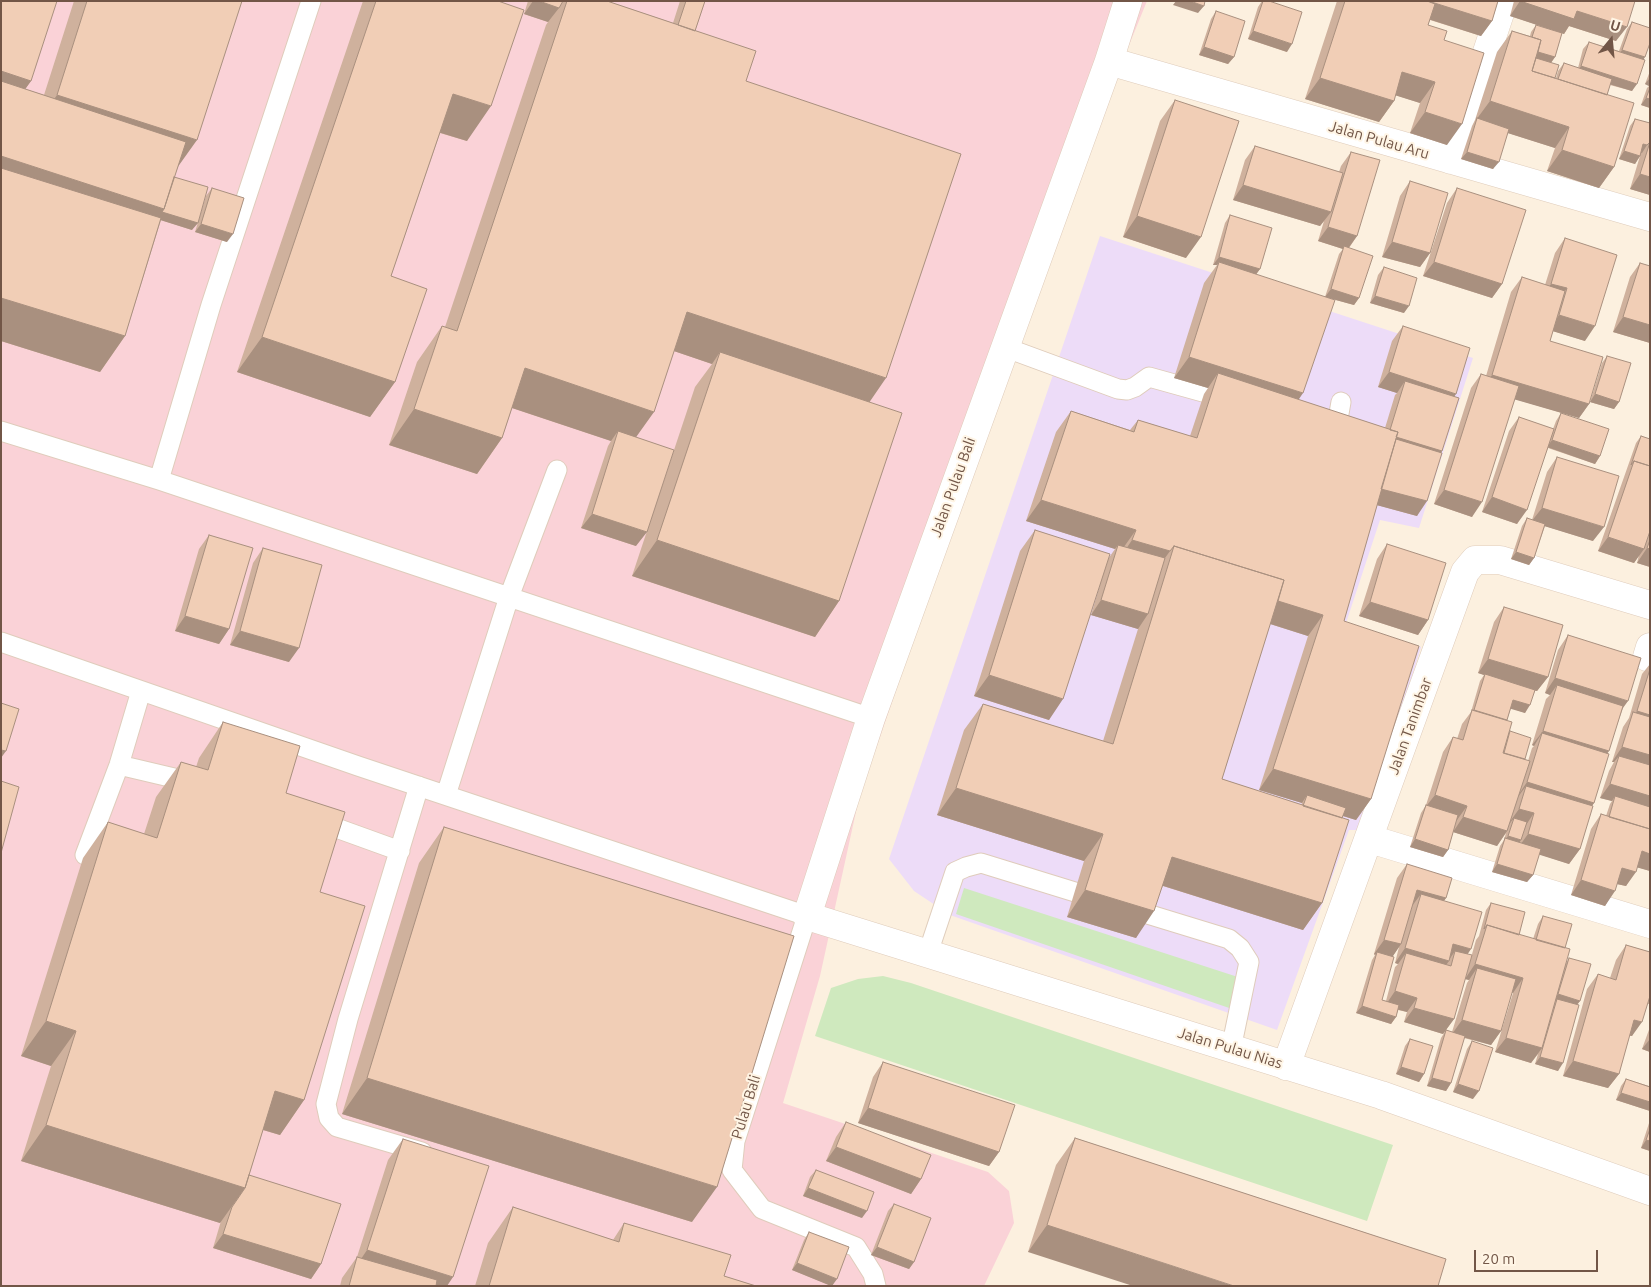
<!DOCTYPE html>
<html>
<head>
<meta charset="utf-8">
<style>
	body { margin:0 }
	#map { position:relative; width:1651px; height:1287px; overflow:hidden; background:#fcf0df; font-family:Ubuntu,sans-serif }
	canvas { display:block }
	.frame { position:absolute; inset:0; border:2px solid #725647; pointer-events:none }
	.north { position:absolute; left:1586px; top:15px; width:50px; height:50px; -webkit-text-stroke:4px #fff5e5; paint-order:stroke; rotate:17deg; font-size:14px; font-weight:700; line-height:20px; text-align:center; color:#725647 }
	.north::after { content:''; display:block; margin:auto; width:18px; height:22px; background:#725647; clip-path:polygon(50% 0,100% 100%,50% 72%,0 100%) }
	.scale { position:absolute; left:1474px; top:1250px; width:124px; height:22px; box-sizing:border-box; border:2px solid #725647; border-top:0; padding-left:6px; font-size:15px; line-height:18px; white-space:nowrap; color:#725647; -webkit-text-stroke:4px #fff5e5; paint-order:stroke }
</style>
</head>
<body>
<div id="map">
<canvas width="1651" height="1287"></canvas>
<div class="frame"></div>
<div class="north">U</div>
<div class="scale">20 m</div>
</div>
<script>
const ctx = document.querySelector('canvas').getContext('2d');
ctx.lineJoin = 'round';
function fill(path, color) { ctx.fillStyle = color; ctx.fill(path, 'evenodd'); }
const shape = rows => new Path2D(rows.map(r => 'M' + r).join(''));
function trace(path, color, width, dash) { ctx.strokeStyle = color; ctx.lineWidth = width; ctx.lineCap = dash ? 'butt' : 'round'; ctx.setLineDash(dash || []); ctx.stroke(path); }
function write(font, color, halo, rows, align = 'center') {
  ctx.font = font + ' Ubuntu,sans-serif'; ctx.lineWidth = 4; ctx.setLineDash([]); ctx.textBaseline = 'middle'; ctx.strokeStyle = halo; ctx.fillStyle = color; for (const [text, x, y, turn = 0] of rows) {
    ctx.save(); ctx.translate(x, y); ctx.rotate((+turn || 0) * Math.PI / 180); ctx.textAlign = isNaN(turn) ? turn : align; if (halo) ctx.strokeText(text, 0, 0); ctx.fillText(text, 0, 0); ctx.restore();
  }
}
fill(shape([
	[1100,236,1473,358,1419,528,1380,520,1346,623,1421,647,1364,830,1349,830,1277,1030,950,915,914,891,889,859]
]), '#eddcf8');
fill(shape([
	[1,1,1147,1,1057,222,859,798,820,976,783,1103,988,1172,1009,1191,1014,1223,984,1286,1,1286]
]), '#fad2d7');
fill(shape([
	[964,888,1244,979,1235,1010,956,914],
	[883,976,911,983,1393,1145,1367,1221,815,1036,831,988,858,979]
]), '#cfe9be');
const service = shape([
	[1004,347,1118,389,1127,390,1135,387,1149,377,1228,399],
	[1,431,159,480,871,718],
	[1328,431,1333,431,1337,425,1341,402],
	[159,480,211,305,311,1],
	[1,642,358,766,807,916,735,1141,732,1170,762,1209,856,1247,873,1274,876,1286],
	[119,765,191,782],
	[419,786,348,1019,326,1104,329,1118,337,1127,422,1152],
	[446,795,509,597,557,470],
	[317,821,400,851],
	[85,855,119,765,141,691],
	[1144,913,1229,939,1240,948,1249,962,1231,1049],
	[928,953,955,872,966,867,981,863,1075,892]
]);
const minor = shape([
	[1128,1,1109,61,871,718,807,916,1381,1095,1650,1191],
	[1109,61,1650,217],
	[1451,160,1504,1],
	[1647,657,1650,647],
	[1370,839,1650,924],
	[1286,1066,1465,572,1475,560,1500,560,1650,605]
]);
trace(service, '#dfccbb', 21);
trace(minor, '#dfccbb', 29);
trace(service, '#fff', 19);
trace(minor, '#fff', 28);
fill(shape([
	[1,1,31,81,25,89,44,95,74,1,242,1,174,177,192,230,161,220,125,336,100,372,1,341],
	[363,1,498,1,467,141,440,133,391,276,395,382,370,417,237,372],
	[528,1,607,1,673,23,680,1,705,1,695,31,746,81,870,402,839,601,815,637,632,576,695,387,712,364,674,351,636,437,636,546,581,528,608,446,611,441,512,408,502,438,477,474,389,445,417,362,442,326,445,327,546,25,548,22,524,14],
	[1262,1,1269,1,1287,52,1248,39,1258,7],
	[1337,1,1498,1,1492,21,1481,36,1430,20,1428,25,1444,40,1447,145,1410,133,1420,103,1395,95,1394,101,1379,122,1305,99],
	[1514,1,1635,1,1616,41,1569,26,1564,34,1562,33,1555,57,1551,63,1555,78,1556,78,1558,71,1564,63,1578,68,1583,49,1589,42,1619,51,1627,29,1632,22,1644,59,1632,91,1610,85,1607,95,1614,167,1599,188,1547,171,1555,148,1508,133,1493,169,1461,159,1472,126,1475,120,1497,52,1512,31,1530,36,1531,32,1536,25,1547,28,1510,16],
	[1216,11,1234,57,1228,64,1199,55,1211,19],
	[1650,71,1650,108,1641,105,1647,88,1649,86,1645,84],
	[1175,100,1186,258,1123,237,1160,121],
	[1635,119,1650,123,1650,195,1630,189,1640,156,1635,164,1619,159,1630,126],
	[1255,146,1339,172,1341,166,1351,152,1357,236,1349,248,1359,298,1354,305,1325,297,1339,254,1343,249,1318,241,1324,221,1320,226,1233,200,1245,160],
	[1410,181,1430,253,1420,267,1382,257,1400,196],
	[212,188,227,242,195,232,206,196],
	[1457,188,1502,284,1492,298,1423,276,1447,203],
	[1230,215,1260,269,1256,274,1299,400,1385,428,1395,395,1397,393,1378,387,1392,341,1403,326,1454,396,1442,451,1417,516,1377,505,1344,621,1371,799,1356,820,1343,816,1322,903,1303,930,1163,886,1136,938,1067,917,1084,861,937,815,964,730,983,704,1103,741,1138,629,1091,615,1100,585,1049,720,974,696,1020,551,1035,530,1108,559,1115,549,1026,521,1056,432,1071,411,1130,430,1138,420,1190,436,1204,394,1208,388,1174,378,1204,283,1217,265,1213,265,1225,223],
	[1270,624,1308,636,1259,790,1302,803,1301,805,1222,779],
	[1565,238,1585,341,1553,331,1550,341,1589,404,1579,418,1515,399,1472,517,1434,504,1471,388,1481,374,1486,376,1511,292,1522,277,1545,285,1555,253],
	[1640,263,1650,343,1613,332,1630,277],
	[1384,267,1404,313,1370,303,1378,275],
	[1607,356,1619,402,1614,409,1590,402,1602,363],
	[1561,413,1600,456,1595,464,1548,448,1517,524,1482,512,1509,431,1519,417,1553,429,1556,421],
	[1641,436,1650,439,1650,567,1637,563,1639,555,1634,563,1598,551,1636,443],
	[1557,457,1593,541,1545,526,1534,558,1529,565,1511,559,1522,526,1527,518,1532,520,1547,472],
	[209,535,229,629,219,644,175,631,199,549],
	[1387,544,1428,620,1418,635,1359,616,1377,559],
	[263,548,289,662,230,645,253,563],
	[1504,607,1548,677,1537,691,1535,691,1525,713,1511,708,1507,720,1509,733,1525,759,1528,761,1532,748,1534,746,1532,745,1546,699,1550,695,1545,693,1558,650,1568,635,1623,708,1607,753,1594,803,1592,806,1580,849,1569,864,1539,854,1533,875,1527,882,1492,872,1500,846,1504,840,1506,833,1497,846,1453,832,1448,850,1443,857,1410,847,1421,813,1426,805,1443,752,1453,737,1457,739,1462,724,1471,712,1480,681,1484,675,1478,673,1494,622],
	[1650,664,1650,871,1637,867,1626,886,1617,884,1605,906,1571,895,1591,829,1601,814,1606,816,1610,804,1612,801,1600,798,1609,771,1614,762,1612,762,1623,727,1629,718,1642,674],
	[223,722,286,793,320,892,304,1100,280,1135,263,1130,249,1175,321,1264,311,1279,213,1248,221,1221,220,1223,21,1161,51,1066,21,1056,83,858,108,822,144,834,156,797,181,762,196,767,199,758],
	[444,827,692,1222,342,1114,419,863],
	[1407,864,1446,898,1444,901,1468,954,1454,1019,1443,1034,1404,1022,1407,1012,1398,1010,1396,1017,1391,1024,1356,1013,1372,960,1375,955,1374,954,1397,878],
	[1399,947,1395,963,1398,964,1395,967,1386,1001,1382,1000,1392,957],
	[1491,903,1519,935,1533,939,1538,924,1543,916,1565,948,1566,963,1569,958,1580,1001,1577,1005,1558,1071,1535,1064,1538,1054,1531,1063,1495,1052,1513,993,1512,992,1501,1031,1491,1045,1464,1038,1451,1083,1446,1091,1427,1086,1441,1038,1446,1030,1452,1032,1467,983,1469,980,1465,979,1476,940,1479,936,1486,910],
	[1626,945,1650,952,1650,1004,1647,1004,1632,1036,1629,1036,1619,1074,1608,1088,1563,1076,1587,989,1598,974,1610,978,1616,960],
	[1650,1027,1650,1052,1642,1049],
	[1410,1039,1424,1074,1419,1082,1396,1074,1405,1046],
	[1472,1041,1473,1099,1453,1092,1467,1049],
	[883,1062,999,1152,989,1166,858,1123,873,1077],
	[1626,1079,1649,1086,1650,1084,1650,1111,1616,1100,1621,1086],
	[1650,1120,1650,1151,1641,1148],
	[846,1122,921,1179,911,1194,826,1161,836,1137],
	[1075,1138,1446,1259,1028,1252,1056,1165],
	[403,1139,447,1286,340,1286,342,1278,357,1257,388,1160],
	[816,1170,862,1218,803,1196,810,1177],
	[894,1204,914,1262,909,1269,871,1255,888,1211],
	[513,1207,613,1240,624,1223,724,1276,756,1286,475,1286,488,1243],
	[809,1232,832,1286,792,1270,804,1240]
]), '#cfb19d');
fill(shape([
	[533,1,539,1,559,8,548,22,524,14],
	[1176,1,1190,1,1204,6,1198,13,1173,5],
	[1428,1,1492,21,1481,36,1400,10],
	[1520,1,1577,11,1627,27,1616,41,1569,26,1564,34,1510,16],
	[1253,31,1292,44,1287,52,1248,39],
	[1204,47,1234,57,1228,64,1199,55],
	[1529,49,1555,57,1550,64,1534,60],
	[1622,50,1645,57,1640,65,1617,58],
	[1581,66,1637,84,1632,91,1576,74],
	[1,71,31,81,6,116,1,114],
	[1402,72,1435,82,1420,103,1388,93],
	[1320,78,1394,101,1379,122,1305,99],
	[1650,78,1650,84,1649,86,1645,84],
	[453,94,491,106,467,141,428,129],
	[57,95,197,140,172,175,33,130],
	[1646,98,1650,99,1650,108,1641,105],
	[1490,101,1569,127,1555,148,1476,123,1476,120],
	[1425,112,1462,124,1447,145,1410,133],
	[1643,144,1647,145,1642,153,1638,152],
	[1562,150,1614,167,1599,188,1547,171],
	[1624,151,1640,156,1635,164,1619,159],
	[1467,152,1499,162,1493,169,1461,159],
	[1,156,164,209,198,223,192,230,157,219,1,200],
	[1640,174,1650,177,1650,195,1630,189],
	[1243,185,1331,212,1320,226,1233,200],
	[1137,216,1201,237,1186,258,1123,237],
	[201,224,233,234,227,242,195,232],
	[1328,227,1357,236,1347,250,1344,246,1343,249,1318,241],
	[1392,242,1430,253,1420,267,1382,257],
	[1219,257,1260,269,1255,276,1219,262,1217,265,1213,265],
	[1434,262,1502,284,1492,298,1423,276],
	[1551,284,1567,288,1557,303,1541,298],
	[1331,289,1359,298,1354,305,1325,297],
	[1375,296,1409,306,1404,313,1370,303],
	[1,298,125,336,100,372,1,341],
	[687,312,886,378,862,413,720,352,712,364,662,347],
	[1559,315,1595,326,1585,341,1549,330],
	[1623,317,1650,325,1650,343,1613,332],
	[262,337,395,382,370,417,237,372],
	[1189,357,1303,393,1289,414,1218,373,1208,388,1174,378],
	[525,368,654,412,629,447,618,431,611,441,500,404],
	[1389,372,1456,394,1446,409,1405,381,1397,393,1378,387],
	[1492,375,1589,404,1579,418,1482,390],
	[1595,394,1619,402,1614,409,1590,402],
	[414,409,502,438,477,474,389,445],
	[1389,434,1442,451,1432,465],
	[1552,440,1600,456,1595,464,1547,447],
	[1379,488,1427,501,1417,516,1369,503],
	[1444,490,1482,502,1472,517,1434,504],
	[1492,497,1527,510,1517,524,1482,512],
	[1041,500,1136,530,1121,551,1118,545,1115,549,1026,521],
	[1542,508,1604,527,1593,541,1531,522],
	[592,514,647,532,636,546,581,528],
	[1608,537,1644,549,1634,563,1598,551],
	[657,540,839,601,815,637,632,576],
	[1132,540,1170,551,1155,572,1118,561],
	[1647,548,1650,549,1650,567,1637,563],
	[1516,552,1534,558,1529,565,1511,559],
	[1101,600,1148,614,1138,629,1091,615],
	[1276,600,1323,615,1308,636,1261,621],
	[1370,602,1428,620,1418,635,1359,616],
	[185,616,229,629,219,644,175,631],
	[240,631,299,648,289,662,230,645],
	[1488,659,1548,677,1537,691,1485,675,1485,674,1484,675,1478,673],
	[989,675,1063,699,1049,720,974,696],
	[1555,678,1628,701,1618,715,1557,685,1550,695,1545,693],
	[1513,700,1530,705,1525,713,1508,708],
	[1637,711,1650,715,1650,732,1631,720],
	[1543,731,1609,751,1599,765,1542,733,1534,746,1532,745],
	[1622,747,1650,755,1650,773,1619,756,1614,762,1612,762],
	[1,750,6,751,1,758],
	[1273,769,1371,799,1356,820,1304,804,1307,795,1302,803,1259,790],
	[1527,782,1594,803,1584,817,1526,786,1518,797,1517,797],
	[1610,784,1650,796,1650,813,1615,796,1612,801,1600,798],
	[956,788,1103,834,1084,861,937,815],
	[1435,795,1467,806,1457,820,1424,809],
	[1519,809,1534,813,1524,828,1514,818,1510,823,1509,823],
	[1463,817,1507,831,1497,846,1453,832],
	[1528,834,1580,849,1569,864,1518,848],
	[1508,836,1521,840,1516,847,1504,841],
	[1415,839,1448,850,1443,857,1410,847],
	[1642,851,1650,854,1650,871,1632,866],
	[1172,857,1322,903,1303,930,1154,883],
	[1497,864,1533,875,1527,882,1492,872],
	[1622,868,1636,872,1626,886,1612,883],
	[1581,880,1615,891,1605,906,1571,895],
	[1085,890,1154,911,1136,938,1067,917],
	[1417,890,1446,898,1435,913,1421,894,1412,906],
	[1384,940,1401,944,1391,959,1377,952,1375,955,1374,954],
	[1453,944,1471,949,1461,964,1455,951,1449,960],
	[1405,948,1449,961,1438,976,1406,953,1398,964,1395,963],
	[1475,964,1523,978,1513,993,1473,981,1477,968,1469,980,1465,979],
	[1395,991,1417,998,1407,1012,1385,1006],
	[1558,994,1580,1001,1574,1008,1557,999,1554,1002,1553,1002],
	[1362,1006,1396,1017,1391,1024,1356,1013],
	[1414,1008,1454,1019,1443,1034,1404,1022],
	[1462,1020,1501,1031,1491,1045,1452,1034],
	[1634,1020,1642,1022,1632,1036,1624,1034],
	[46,1021,76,1031,51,1066,21,1056],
	[1506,1038,1542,1048,1531,1063,1495,1052],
	[1650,1039,1650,1052,1642,1049],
	[1540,1057,1563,1063,1558,1071,1535,1064],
	[1573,1061,1619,1074,1608,1088,1563,1076],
	[1401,1067,1424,1074,1419,1082,1396,1074],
	[367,1078,717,1187,692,1222,342,1114],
	[1432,1078,1451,1083,1446,1091,1427,1086],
	[1458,1084,1479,1091,1473,1099,1453,1092],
	[275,1091,304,1100,280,1135,250,1126],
	[1621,1093,1650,1102,1650,1111,1616,1100],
	[868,1108,999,1152,989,1166,858,1123],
	[46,1125,245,1188,220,1223,21,1161],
	[1646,1140,1650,1141,1650,1151,1641,1148],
	[836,1147,921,1179,911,1194,826,1161],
	[808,1188,867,1211,862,1218,803,1196],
	[1047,1225,1234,1286,1133,1286,1028,1252],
	[223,1234,321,1264,311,1279,213,1248],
	[877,1247,914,1262,909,1269,871,1255],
	[367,1250,453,1277,447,1286,398,1286,353,1271],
	[797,1263,837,1279,832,1286,831,1286,792,1270]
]), '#a9907f');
const building = shape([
	[1,1,57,1,31,81,1,71,1,1],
	[87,1,242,1,197,140,57,95,87,1],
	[376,1,498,1,524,10,491,106,453,94,391,276,427,289,395,382,262,337,376,1],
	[539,1,563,1,559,8,539,1],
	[567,1,607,1,756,51,746,81,961,154,886,378,687,312,654,412,525,368,502,438,414,409,442,326,457,331,567,1],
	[686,1,705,1,695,31,678,25,686,1],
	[1190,1,1205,1,1204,6,1190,1],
	[1263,1,1269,1,1302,12,1292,44,1253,31,1263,1],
	[1345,1,1427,1,1435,4,1428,25,1447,31,1444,40,1484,53,1462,124,1425,112,1435,82,1402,72,1394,101,1320,78,1345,1],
	[1428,1,1498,1,1492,21,1428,1],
	[1520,1,1635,1,1627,27,1577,11,1574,19,1520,1],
	[1216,11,1245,21,1234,57,1204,47,1216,11],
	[1632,22,1650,28,1650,43,1645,57,1622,50,1632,22],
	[1536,25,1562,33,1555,57,1538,52,1541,40,1532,37,1536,25],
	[1512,31,1541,40,1532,71,1634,103,1614,167,1562,150,1569,127,1490,101,1512,31],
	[1589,42,1645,60,1637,84,1581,66,1589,42],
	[1536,58,1559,65,1555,78,1532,71,1536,58],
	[1564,63,1612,79,1607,95,1558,79,1564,63],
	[1,81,186,142,164,209,1,156,1,81],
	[1650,88,1650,99,1646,98,1650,88],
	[1175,100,1239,121,1201,237,1137,216,1175,100],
	[1477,118,1509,129,1499,162,1467,152,1477,118],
	[1635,119,1650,123,1650,142,1647,145,1643,144,1640,156,1624,151,1635,119],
	[1650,142,1650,177,1640,174,1650,142],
	[1255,146,1343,173,1331,212,1243,185,1255,146],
	[1351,152,1380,160,1357,236,1328,227,1351,152],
	[1,168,161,218,125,336,1,298,1,168],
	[174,177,208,187,198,223,162,212,164,209,174,177],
	[1410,181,1448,193,1430,253,1392,242,1410,181],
	[212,188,244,198,233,234,201,224,212,188],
	[1457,188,1526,210,1502,284,1434,262,1457,188],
	[1230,215,1272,228,1260,269,1219,257,1230,215],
	[1565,238,1617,255,1595,326,1559,315,1567,288,1551,284,1565,238],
	[1344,246,1373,256,1359,298,1331,289,1344,246],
	[1219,262,1335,300,1303,393,1189,357,1219,262],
	[1640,263,1650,266,1650,325,1623,317,1640,263],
	[1384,267,1417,278,1409,306,1375,296,1384,267],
	[1522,277,1565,291,1550,341,1603,357,1589,404,1492,375,1522,277],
	[1403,326,1470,348,1456,394,1389,372,1403,326],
	[720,352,902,413,839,601,657,540,720,352],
	[1607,356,1631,363,1619,402,1595,394,1607,356],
	[1218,373,1398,432,1344,621,1419,646,1371,799,1273,769,1323,615,1278,601,1284,580,1174,546,1170,551,1132,540,1136,530,1041,500,1071,411,1134,432,1138,420,1197,438,1218,373],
	[1481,374,1519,386,1482,502,1444,490,1481,374],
	[1405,381,1459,398,1442,451,1396,437,1398,432,1390,430,1405,381],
	[1561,413,1609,429,1600,456,1552,440,1561,413],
	[1519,417,1554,429,1527,510,1492,497,1519,417],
	[618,431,674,450,647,532,592,514,618,431],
	[1641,436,1650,439,1650,466,1634,461,1631,465,1641,436],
	[1396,439,1442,453,1427,501,1381,489,1396,439],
	[1557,457,1619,476,1604,527,1542,508,1557,457],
	[1634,461,1650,466,1650,531,1644,549,1608,537,1634,461],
	[1527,518,1545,524,1534,558,1516,552,1527,518],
	[1035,530,1110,554,1063,699,989,675,1035,530],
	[209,535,253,548,229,629,185,616,209,535],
	[1650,540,1650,549,1647,548,1650,540],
	[1387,544,1446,563,1428,620,1370,602,1387,544],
	[1118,545,1165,558,1148,614,1101,600,1118,545],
	[1174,546,1284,580,1222,779,1349,820,1322,903,1172,857,1154,911,1085,890,1103,834,956,788,983,704,1113,744,1174,546],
	[263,548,322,565,299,648,240,631,263,548],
	[1504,607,1563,625,1548,677,1488,659,1504,607],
	[1568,635,1641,658,1628,701,1555,678,1568,635],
	[1650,669,1650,715,1637,711,1650,669],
	[1485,674,1535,690,1530,705,1513,700,1507,720,1474,710,1485,674],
	[1557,685,1623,706,1609,751,1543,731,1557,685],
	[1,703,19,709,6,751,1,750,1,703],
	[1472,710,1512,722,1503,753,1530,761,1507,831,1463,817,1467,806,1435,795,1453,737,1463,740,1472,710],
	[1633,712,1650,717,1650,755,1622,747,1633,712],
	[223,722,300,746,286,793,345,812,320,892,365,906,304,1100,275,1091,245,1188,46,1125,76,1031,46,1021,108,822,157,838,181,762,208,770,223,722],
	[1510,731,1531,738,1525,759,1504,753,1510,731],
	[1542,733,1609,754,1594,803,1527,782,1542,733],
	[1619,756,1650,765,1650,796,1610,784,1619,756],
	[1,781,19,787,1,853,1,781],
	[1526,786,1593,806,1580,849,1528,834,1534,813,1519,809,1526,786],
	[1307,795,1346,808,1342,818,1303,806,1307,795],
	[1615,796,1650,807,1650,829,1609,817,1615,796],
	[1426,805,1458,815,1448,850,1415,839,1426,805],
	[1601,814,1650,829,1650,854,1642,851,1636,872,1622,868,1615,891,1581,880,1601,814],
	[1514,818,1527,822,1521,840,1508,836,1514,818],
	[444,827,794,936,717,1187,367,1078,444,827],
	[1505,838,1541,849,1533,875,1497,864,1505,838],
	[1407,864,1452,878,1446,898,1417,890,1401,944,1384,940,1407,864],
	[1421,894,1482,912,1471,949,1453,944,1449,961,1405,948,1421,894],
	[1491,903,1525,912,1519,935,1487,925,1484,929,1491,903],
	[1543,916,1572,924,1565,948,1536,940,1543,916],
	[1487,925,1570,949,1542,1048,1506,1038,1523,978,1475,964,1487,925],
	[1626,945,1650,952,1650,996,1642,1022,1634,1020,1619,1074,1573,1061,1598,974,1616,980,1626,945],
	[1455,951,1472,955,1454,1019,1414,1008,1417,998,1395,991,1406,953,1451,966,1455,951],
	[1377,952,1394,957,1382,1000,1399,1005,1396,1017,1362,1006,1377,952],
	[1569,958,1591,964,1580,1001,1558,994,1569,958],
	[1477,968,1516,979,1501,1031,1462,1020,1477,968],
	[1557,999,1579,1005,1563,1063,1540,1057,1557,999],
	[1446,1030,1465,1036,1451,1083,1432,1078,1446,1030],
	[1410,1039,1433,1046,1424,1074,1401,1067,1410,1039],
	[1472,1041,1493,1048,1479,1091,1458,1084,1472,1041],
	[883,1062,1015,1105,999,1152,868,1108,883,1062],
	[1626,1079,1650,1087,1650,1102,1621,1093,1626,1079],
	[846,1122,931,1155,921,1179,836,1147,846,1122],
	[1650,1129,1650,1141,1646,1140,1650,1129],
	[1075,1138,1446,1259,1438,1286,1234,1286,1047,1225,1075,1138],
	[403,1139,489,1166,453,1277,367,1250,403,1139],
	[816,1170,874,1192,867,1211,808,1188,816,1170],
	[249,1175,341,1204,321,1264,223,1234,232,1207,245,1188,249,1175],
	[894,1204,931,1218,914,1262,877,1247,894,1204],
	[513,1207,619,1242,624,1223,731,1255,724,1276,756,1286,489,1286,513,1207],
	[809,1232,849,1247,837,1279,797,1263,809,1232],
	[357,1257,437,1280,436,1286,349,1286,357,1257]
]);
fill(building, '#f1ceb6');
trace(building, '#a9907f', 1);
write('15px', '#725647', '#fff5e5', [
	["Jalan Pulau Aru",1379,140,16],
	["Jalan Pulau Bali",953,487,-70],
	["Jalan Tanimbar",1410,726,-70],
	["Jalan Pulau Nias",1230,1048,17],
	["Pulau Bali",746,1107,-73]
]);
</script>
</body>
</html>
